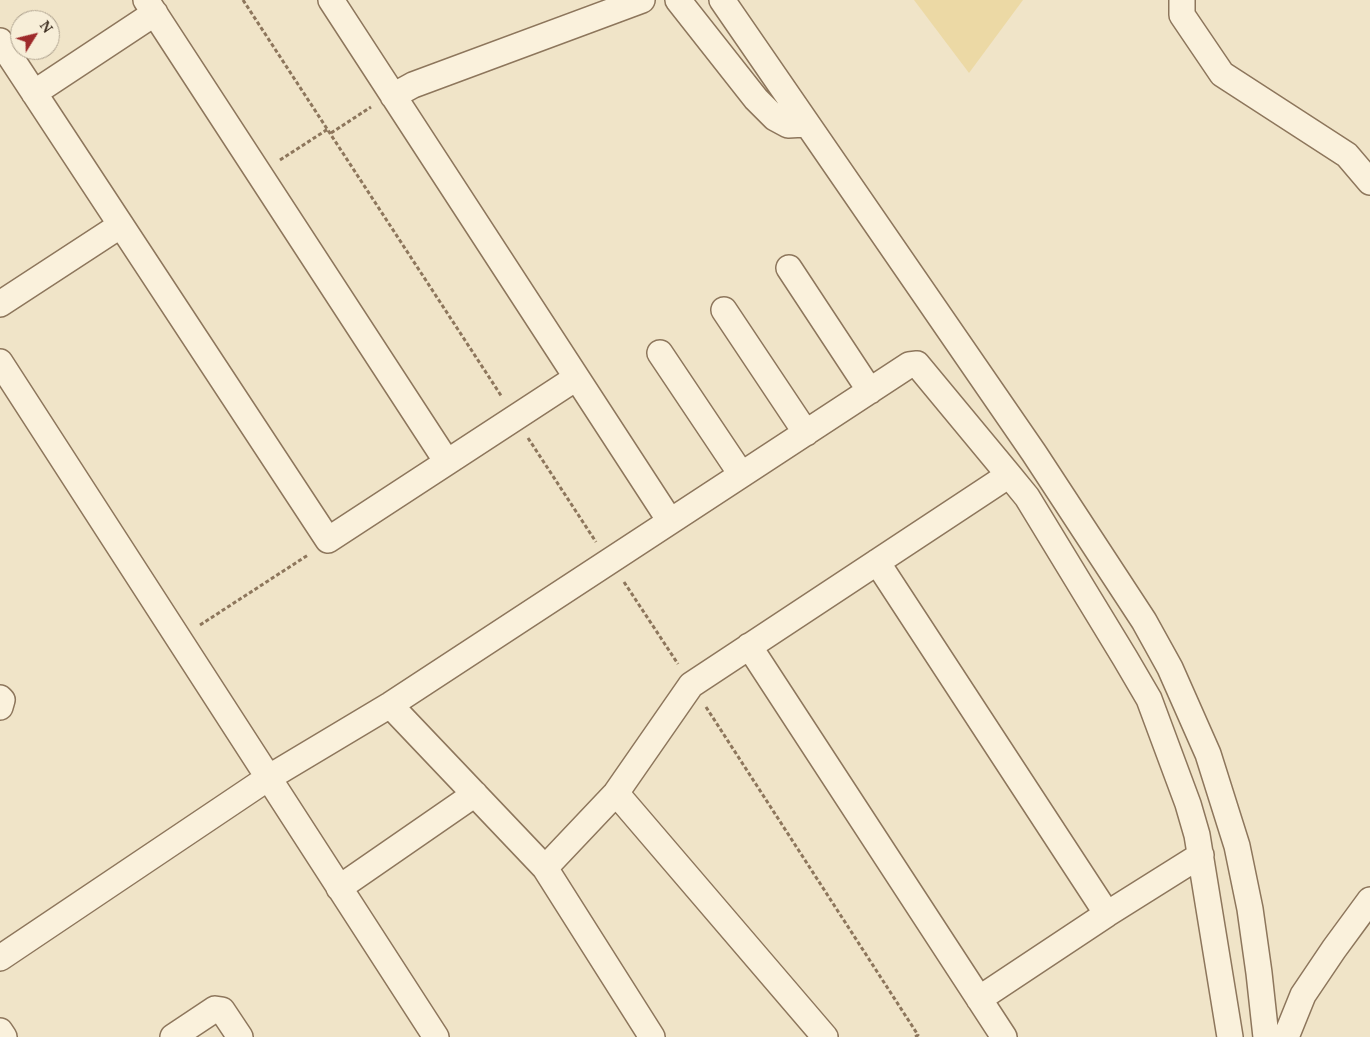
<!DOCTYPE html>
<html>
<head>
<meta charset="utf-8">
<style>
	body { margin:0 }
	#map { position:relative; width:1370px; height:1037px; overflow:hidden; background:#f0e4c8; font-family:"Noto Serif",serif }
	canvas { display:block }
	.north { position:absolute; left:10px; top:10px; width:50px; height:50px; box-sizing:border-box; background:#f7eed8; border:1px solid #ada18e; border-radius:50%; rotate:54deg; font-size:14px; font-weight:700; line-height:20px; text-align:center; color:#3d2e20 }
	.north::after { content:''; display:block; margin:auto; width:18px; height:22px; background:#9e2a2b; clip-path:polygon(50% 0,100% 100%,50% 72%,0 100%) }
</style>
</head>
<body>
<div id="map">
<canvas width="1370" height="1037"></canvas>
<div class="north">N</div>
</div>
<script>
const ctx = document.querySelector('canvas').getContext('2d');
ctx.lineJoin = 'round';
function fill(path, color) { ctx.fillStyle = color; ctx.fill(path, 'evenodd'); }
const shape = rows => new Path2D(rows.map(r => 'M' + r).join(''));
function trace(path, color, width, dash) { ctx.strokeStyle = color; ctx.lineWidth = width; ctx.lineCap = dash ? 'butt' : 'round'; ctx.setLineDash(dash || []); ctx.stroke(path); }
fill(shape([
	[914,0,1023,0,969,73]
]), '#ecd9a5');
const minor = shape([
	[146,0,447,462],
	[331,0,670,521],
	[678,0,756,99,775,118,788,125,806,124],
	[722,0,1034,453,1144,621,1170,668,1208,754,1237,846,1250,909,1259,973,1266,1037],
	[1182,0,1182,15,1222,74,1347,155,1370,182],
	[0,41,328,540,576,378],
	[34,93,155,13],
	[393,96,413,85,642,0],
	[789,268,870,391],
	[0,304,121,225],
	[724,310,806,433],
	[660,353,741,474],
	[0,362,436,1037],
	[877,562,1107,914],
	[749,646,1004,1037],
	[0,698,2,700,0,707],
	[390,705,545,868,652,1037],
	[616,793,825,1037],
	[545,868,616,793,691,685,1009,475],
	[339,888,475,794],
	[0,958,268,778,390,705,909,365,917,364,1009,475,1027,497,1125,658,1149,699,1188,804,1197,835,1230,1037],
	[979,999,1107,914,1201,855],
	[0,1031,4,1037],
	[173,1037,215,1009,222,1010,240,1037],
	[1286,1037,1303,995,1334,949,1370,900]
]);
trace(minor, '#8d765c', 28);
trace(shape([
	[243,0,502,397],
	[331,133,371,107],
	[280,160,328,129],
	[528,438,596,542],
	[624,582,678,664],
	[200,625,308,555],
	[706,707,918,1035,915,1037]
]), '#8d765c', 3, [4, 2.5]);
trace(minor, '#faf1dc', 25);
</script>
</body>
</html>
